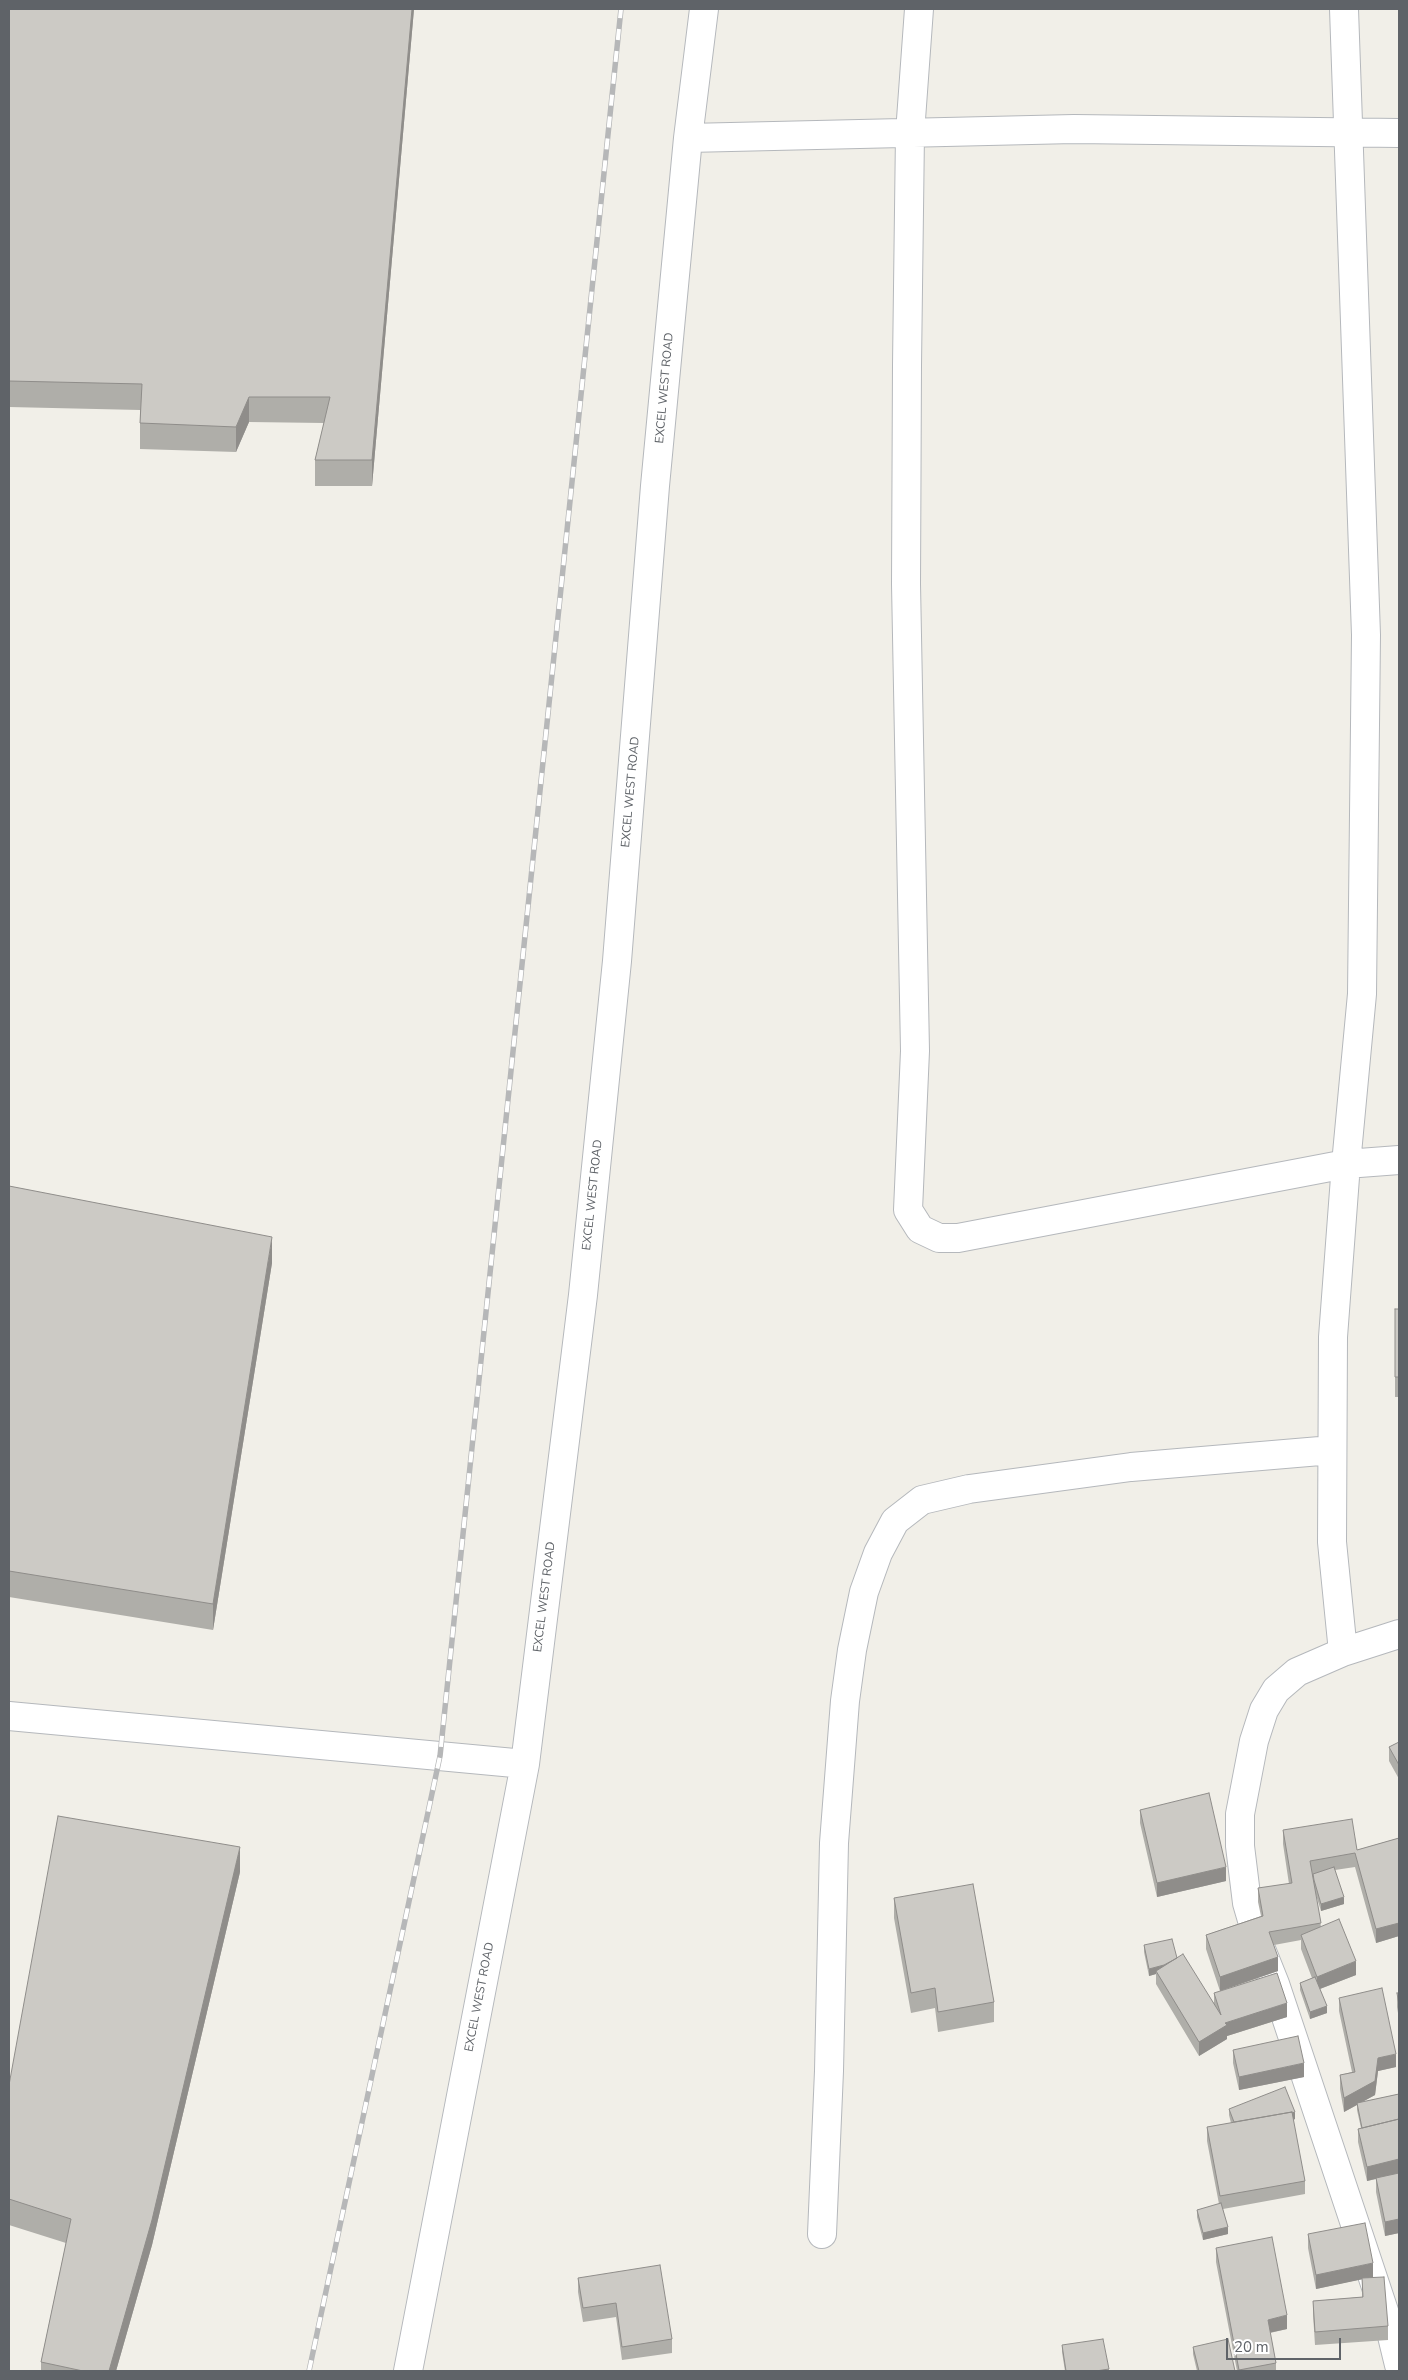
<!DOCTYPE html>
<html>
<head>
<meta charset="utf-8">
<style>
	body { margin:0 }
	#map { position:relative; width:1408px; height:2380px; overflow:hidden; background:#f1efe8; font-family:"Nunito Sans",sans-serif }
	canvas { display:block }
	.frame { position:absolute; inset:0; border:10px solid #5f6368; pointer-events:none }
	.scale { position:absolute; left:1226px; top:2338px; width:115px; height:22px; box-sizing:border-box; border:2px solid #5f6368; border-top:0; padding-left:6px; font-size:15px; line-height:18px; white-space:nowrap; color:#5f6368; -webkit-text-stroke:4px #fff; paint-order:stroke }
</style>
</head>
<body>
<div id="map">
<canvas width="1408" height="2380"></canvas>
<div class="frame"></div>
<div class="scale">20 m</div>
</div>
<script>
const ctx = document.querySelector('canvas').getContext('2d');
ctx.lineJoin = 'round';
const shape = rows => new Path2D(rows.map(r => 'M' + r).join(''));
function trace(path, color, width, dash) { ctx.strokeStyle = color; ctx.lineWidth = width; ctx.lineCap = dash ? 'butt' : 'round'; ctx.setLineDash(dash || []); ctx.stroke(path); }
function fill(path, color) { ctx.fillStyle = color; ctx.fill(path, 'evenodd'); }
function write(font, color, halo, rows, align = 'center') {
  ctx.font = font + ' "Nunito Sans",sans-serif'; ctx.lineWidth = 5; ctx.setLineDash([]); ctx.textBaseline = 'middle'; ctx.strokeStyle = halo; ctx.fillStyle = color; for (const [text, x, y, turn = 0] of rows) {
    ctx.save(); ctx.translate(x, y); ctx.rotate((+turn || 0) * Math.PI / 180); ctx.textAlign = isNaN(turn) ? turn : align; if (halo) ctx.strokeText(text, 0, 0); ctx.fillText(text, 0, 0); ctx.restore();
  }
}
const street = shape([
	[919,9,910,133,907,365,906,584,915,1051,908,1210,920,1229,939,1238,958,1238,1346,1164,1399,1160],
	[688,138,1074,129,1399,133],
	[1399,1634,1343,1652,1297,1672,1276,1690,1264,1710,1254,1741,1240,1814,1240,1846,1247,1903,1259,1944,1275,1984,1391,2332,1399,2365],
	[1343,1652,1332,1542,1333,1337,1346,1164,1362,994,1366,635,1344,9],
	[9,1716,525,1764],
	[822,2234,829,2071,834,1843,845,1701,852,1650,864,1592,878,1553,895,1521,922,1500,969,1489,1131,1467,1332,1450],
	[408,2371,525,1764,583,1295,617,961,655,486,688,138,704,9]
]);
trace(street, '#b5b8bc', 30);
trace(street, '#fff', 28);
const rail = shape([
	[309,2371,440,1756,621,9]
]);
trace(rail, '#b6b7b8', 5.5);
trace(rail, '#fff', 4, [11]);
fill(shape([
	[9,9,414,9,372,486,315,486,315,460,324,423,249,422,236,452,140,449,140,410,9,407],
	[9,1186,272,1263,213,1630,9,1597],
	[1395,1309,1399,1309,1399,1397,1395,1397],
	[1399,1742,1399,1779,1389,1761,1389,1747],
	[1140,1810,1226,1881,1157,1897,1140,1823],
	[1283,1830,1357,1850,1399,1838,1399,1936,1376,1943,1355,1867,1335,1870,1344,1904,1321,1911,1316,1895,1321,1927,1356,1975,1320,1989,1327,2013,1310,2019,1300,1990,1300,1983,1312,1978,1301,1949,1301,1940,1274,1945,1278,1971,1220,1991,1206,1949,1206,1935,1261,1916,1258,1902,1258,1888,1289,1884,1283,1844],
	[240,1872,152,2245,116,2371,41,2371,41,2362,66,2243,9,2225,9,2085],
	[894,1898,994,2002,994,2022,938,2032,935,2008,911,2013,894,1918],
	[1144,1945,1177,1958,1214,2003,1214,1993,1287,2017,1227,2036,1227,2039,1199,2056,1156,1984,1156,1974,1149,1976,1144,1952],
	[1397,1993,1399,1993,1399,2019,1397,2007],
	[1339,1998,1396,2067,1378,2071,1375,2095,1362,2102,1399,2094,1399,2233,1385,2236,1376,2192,1376,2179,1367,2181,1358,2142,1358,2129,1361,2128,1357,2110,1357,2105,1344,2112,1340,2089,1340,2075,1352,2072,1339,2011],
	[1233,2050,1304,2077,1239,2090,1233,2063],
	[1229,2109,1295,2119,1293,2120,1305,2181,1305,2194,1223,2209,1228,2234,1203,2240,1197,2217,1197,2210,1219,2204,1207,2141,1207,2127,1231,2123,1229,2115],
	[1308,2234,1373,2277,1366,2278,1388,2326,1388,2340,1315,2345,1313,2314,1313,2301,1362,2297,1362,2279,1316,2289,1308,2248],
	[1216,2248,1287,2329,1270,2333,1276,2363,1276,2371,1237,2371,1216,2262],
	[578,2278,672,2339,672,2353,622,2360,616,2317,583,2322,578,2292],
	[1062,2345,1109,2369,1109,2371,1065,2371,1062,2352],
	[1193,2347,1235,2371,1197,2371,1193,2354]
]), '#afaea9');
fill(shape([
	[412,9,414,9,372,486,372,460],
	[249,397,249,422,236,452,236,427],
	[272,1237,272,1263,213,1630,213,1604],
	[240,1847,240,1872,152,2245,116,2371,109,2371],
	[1226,1867,1226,1881,1157,1897,1157,1883],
	[1344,1897,1344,1904,1321,1911,1321,1904],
	[1399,1923,1399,1936,1376,1943,1376,1929],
	[1278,1957,1278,1971,1220,1991,1220,1977],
	[1356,1961,1356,1975,1317,1990,1317,1977],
	[1178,1962,1156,1971,1156,1974,1149,1976,1149,1969],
	[1287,2003,1287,2017,1227,2036,1227,2039,1199,2056,1199,2042,1225,2023],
	[1327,2006,1327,2013,1310,2019,1310,2012],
	[1396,2054,1396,2067,1378,2071,1375,2095,1344,2112,1344,2098,1378,2058],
	[1304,2063,1304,2077,1239,2090,1239,2077],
	[1295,2112,1295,2119,1266,2130,1266,2123],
	[1399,2159,1399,2173,1367,2181,1367,2167],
	[1399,2219,1399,2233,1385,2236,1385,2222],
	[1228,2227,1228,2234,1203,2240,1203,2233],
	[1373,2263,1373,2277,1316,2289,1316,2275],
	[1287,2315,1287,2329,1268,2333,1268,2320]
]), '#8f8d8a');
const building = shape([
	[9,9,412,9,372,460,315,460,330,397,249,397,236,427,140,423,142,384,9,381,9,9],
	[9,1186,272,1237,213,1604,9,1571,9,1186],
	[1395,1309,1399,1309,1399,1377,1395,1377,1395,1309],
	[1399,1742,1399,1765,1389,1747,1399,1742],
	[1209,1793,1226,1867,1157,1883,1140,1810,1209,1793],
	[58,1816,240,1847,152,2220,109,2371,83,2371,41,2362,71,2219,9,2199,9,2085,58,1816],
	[1352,1819,1357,1850,1399,1838,1399,1923,1376,1929,1355,1853,1310,1861,1321,1923,1269,1932,1278,1957,1220,1977,1206,1935,1263,1916,1258,1888,1292,1883,1283,1830,1352,1819],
	[1334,1867,1344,1897,1321,1904,1314,1880,1313,1874,1334,1867],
	[973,1884,994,2002,938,2012,935,1988,911,1993,894,1898,973,1884],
	[1339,1919,1356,1961,1317,1977,1301,1935,1339,1919],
	[1172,1939,1177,1958,1164,1965,1149,1969,1144,1945,1172,1939],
	[1183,1954,1221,2015,1214,1993,1277,1973,1287,2003,1225,2023,1227,2025,1199,2042,1156,1971,1183,1954],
	[1315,1977,1327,2006,1310,2012,1300,1983,1315,1977],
	[1382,1988,1396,2054,1378,2058,1375,2081,1344,2098,1340,2075,1355,2072,1339,1998,1382,1988],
	[1397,1993,1399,1993,1399,2005,1397,1993],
	[1298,2036,1304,2063,1239,2077,1233,2050,1298,2036],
	[1285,2087,1295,2112,1292,2113,1292,2112,1234,2122,1229,2109,1285,2087],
	[1399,2094,1399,2119,1362,2128,1357,2103,1399,2094],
	[1292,2112,1305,2181,1220,2196,1207,2127,1292,2112],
	[1399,2119,1399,2159,1367,2167,1358,2129,1399,2119],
	[1399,2173,1399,2219,1385,2222,1376,2178,1399,2173],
	[1221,2203,1228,2227,1203,2233,1197,2210,1221,2203],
	[1365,2223,1373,2263,1316,2275,1308,2234,1365,2223],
	[1272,2237,1287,2315,1268,2320,1276,2363,1239,2370,1216,2248,1272,2237],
	[660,2265,672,2339,622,2347,616,2303,583,2308,578,2278,660,2265],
	[1384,2277,1388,2326,1315,2332,1313,2301,1363,2297,1362,2278,1384,2277],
	[1103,2339,1109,2369,1096,2371,1066,2371,1062,2345,1103,2339],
	[1228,2339,1235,2371,1199,2371,1193,2347,1228,2339]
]);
fill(building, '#cccac5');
trace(building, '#8f8d8a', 1);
write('12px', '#5f6368', '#fff', [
	["EXCEL WEST ROAD",665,388,-85],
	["EXCEL WEST ROAD",631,792,-85],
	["EXCEL WEST ROAD",593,1195,-84],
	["EXCEL WEST ROAD",545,1597,-83],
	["EXCEL WEST ROAD",480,1997,-79]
]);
</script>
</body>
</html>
